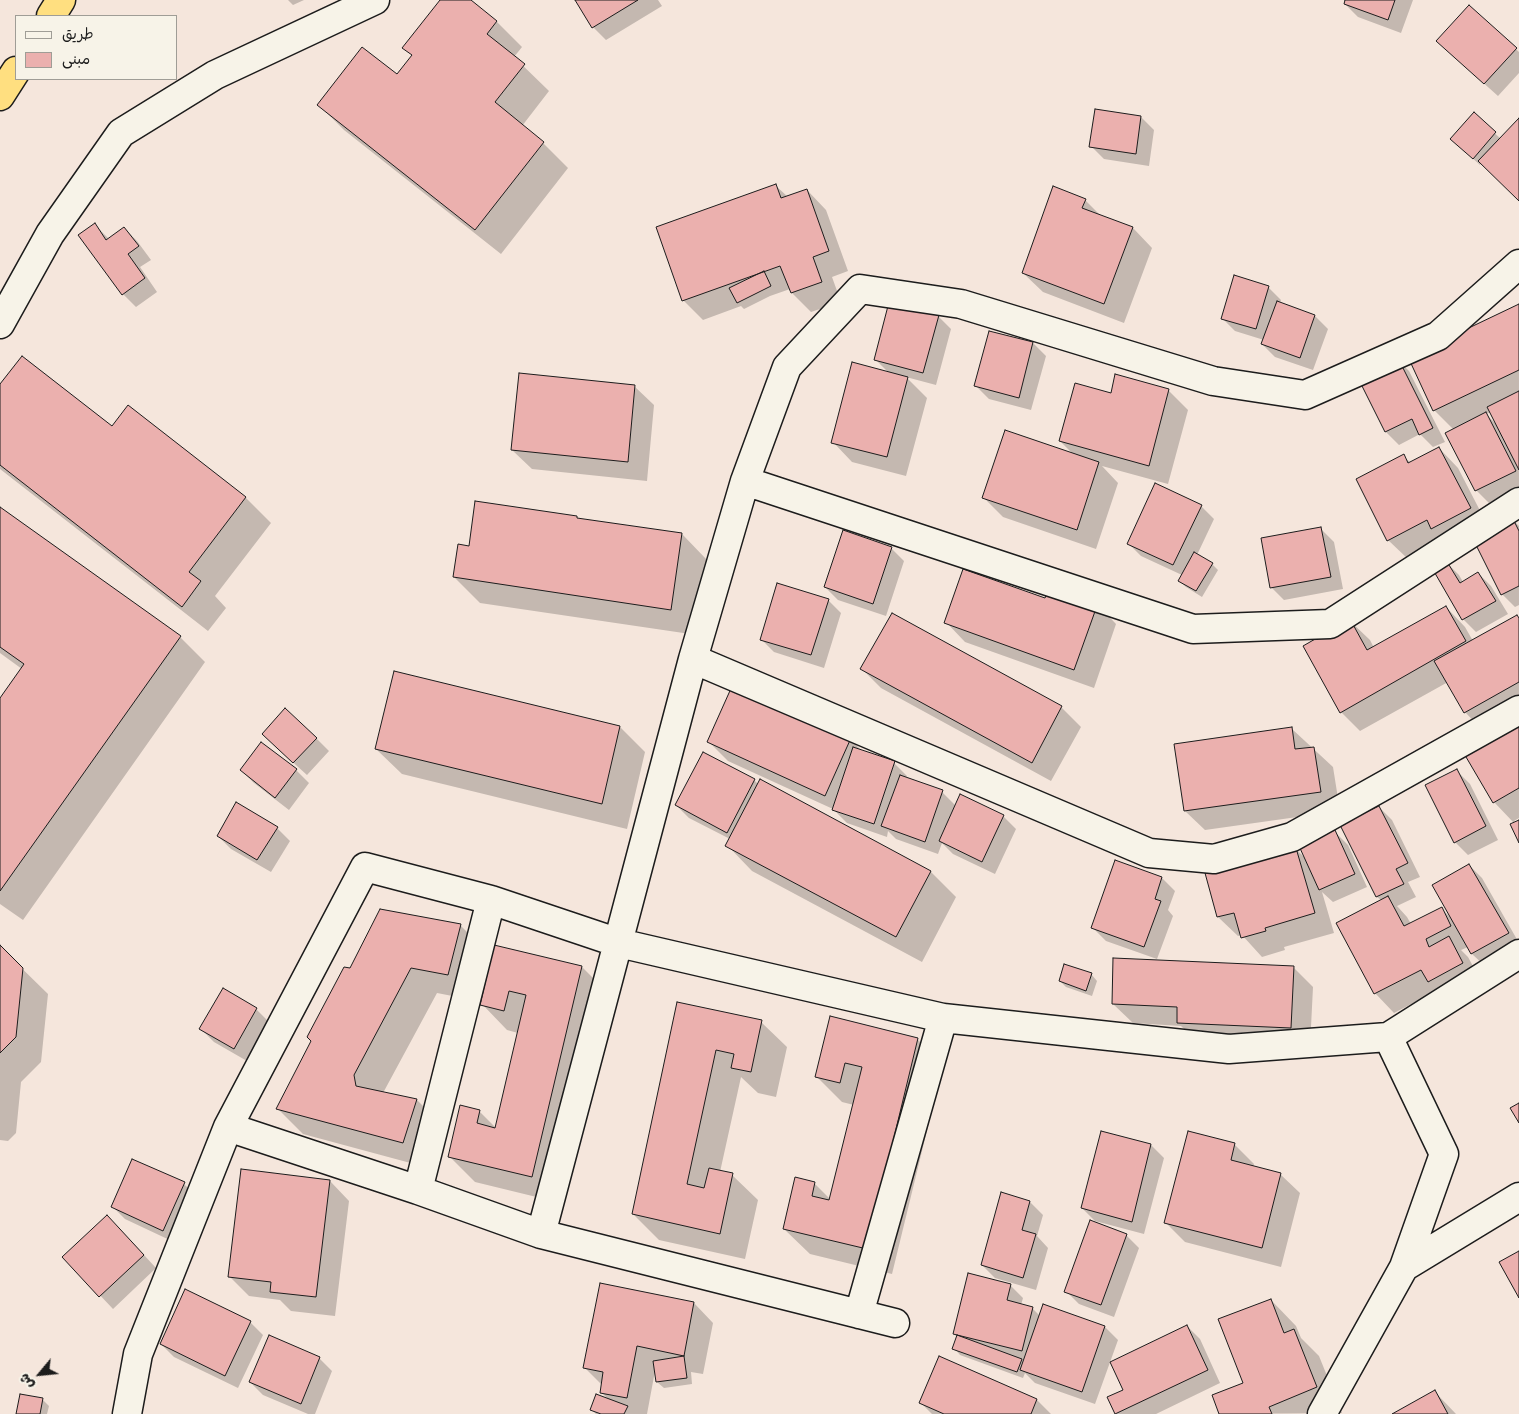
<!DOCTYPE html>
<html>
<head>
<meta charset="utf-8">
<style>
	body { margin:0 }
	#map { position:relative; width:1519px; height:1414px; overflow:hidden; background:#f5e6dc; font-family:Kalam,"Playpen Sans Arabic",sans-serif }
	canvas { display:block }
	.legend { position:absolute; left:15px; top:15px; width:162px; height:65px; box-sizing:border-box; background:#f7f3e8; border:1px solid #9f9d96; margin:0; padding:6px 9px; list-style:none; font-size:15px; color:#1c1c1c }
	.legend li { display:flex; align-items:center; gap:10px; height:25px }
	.legend b { width:25px; border:1px solid #9f9d96 }
	.north { position:absolute; left:15px; top:1349px; width:50px; height:50px; -webkit-text-stroke:4px #f7f3e8; paint-order:stroke; rotate:242deg; font-size:14px; font-weight:700; line-height:20px; text-align:center; color:#1c1c1c }
	.north::after { content:''; display:block; margin:auto; width:18px; height:22px; background:#1c1c1c; clip-path:polygon(50% 0,100% 100%,50% 72%,0 100%) }
</style>
</head>
<body>
<div id="map">
<canvas width="1519" height="1414"></canvas>
<ul class="legend">
<li><b style="height:6px;background:#f7f3e8"></b>طريق</li>
<li><b style="height:14px;background:#ebb0ae"></b>مبنى</li>
</ul>
<div class="north">ش</div>
</div>
<script>
const ctx = document.querySelector('canvas').getContext('2d');
ctx.lineJoin = 'round';
function fill(path, color) { ctx.fillStyle = color; ctx.fill(path, 'evenodd'); }
const shape = rows => new Path2D(rows.map(r => 'M' + r).join(''));
function trace(path, color, width, dash) { ctx.strokeStyle = color; ctx.lineWidth = width; ctx.lineCap = dash ? 'butt' : 'round'; ctx.setLineDash(dash || []); ctx.stroke(path); }
fill(shape([
	[288,0,304,0,293,5],
	[441,0,469,0,497,22,522,47,514,57,549,91,522,126,543,143,568,168,501,254,344,130,319,105,398,76,413,56,404,48],
	[576,0,658,0,662,6,606,40,593,27],
	[1346,0,1413,0,1401,33,1358,17,1345,4],
	[1469,6,1519,52,1519,73,1498,96,1451,54],
	[1096,111,1141,117,1154,130,1149,166,1104,159,1091,146],
	[1474,114,1501,139,1519,120,1519,199,1481,163,1480,165,1458,145],
	[776,186,788,197,807,190,826,210,848,271,832,277,841,302,811,312,792,293,790,289,770,296,744,309,741,306,703,320,683,300],
	[1085,200,1102,217,1133,228,1152,248,1124,323,1043,292,1023,273],
	[95,225,109,239,124,228,137,241,151,260,140,267,157,292,136,307,123,294,80,236],
	[1268,287,1281,300,1280,303,1315,316,1328,329,1313,370,1275,357,1262,344,1264,340,1235,331,1222,318],
	[1519,306,1519,488,1489,503,1476,490,1454,430,1434,410],
	[1491,412,1497,425,1486,414],
	[938,316,951,329,936,385,906,377,927,398,906,476,852,462,833,442,890,374,875,359],
	[1033,343,1046,356,1031,410,989,399,976,386],
	[1396,358,1409,371,1445,442,1433,447,1420,434,1399,445,1386,432,1359,377],
	[0,386,112,428,128,407,246,498,271,523,215,596,226,608,208,631,0,469],
	[634,386,654,405,647,481,532,469,512,450],
	[1168,390,1188,410,1168,484,1102,466,1118,483,1096,549,1003,517,983,497,1074,455,1060,441,1112,395],
	[1439,448,1458,468,1490,530,1512,519,1519,526,1519,605,1515,607,1502,594,1473,536,1408,559,1388,540,1403,456,1411,463],
	[1201,506,1214,519,1197,555,1212,564,1218,570,1202,597,1186,587,1179,581,1182,575,1141,556,1128,543],
	[0,509,180,637,205,662,23,920,0,904,0,700,22,669,0,653],
	[578,520,682,534,707,560,697,635,480,603,454,577,470,547],
	[1321,529,1334,542,1343,589,1284,600,1271,587],
	[891,548,904,561,886,616,838,600,825,587],
	[1446,562,1459,575,1463,582,1478,573,1491,586,1508,614,1476,632,1463,619,1434,569],
	[828,600,841,613,824,668,774,652,761,639],
	[1046,600,1097,604,1116,624,1094,688,965,642,946,622],
	[1446,607,1465,627,1473,641,1519,618,1519,818,1514,821,1515,823,1519,821,1519,840,1514,823,1494,802,1484,732,1465,712,1448,682,1360,731,1341,712,1350,621,1370,640,1374,648],
	[862,669,1061,707,1081,727,1051,781,881,688],
	[620,727,645,752,627,829,402,774,376,749],
	[1292,729,1333,767,1340,811,1205,830,1185,811],
	[316,738,329,751,307,775,276,747],
	[850,739,862,751,894,763,907,776,906,778,942,792,956,806,1003,816,1016,829,995,874,953,854,942,843,938,854,896,839,888,831,887,837,847,823,833,809,728,761,709,742],
	[241,770,296,770,309,783,289,810,254,783],
	[1457,771,1470,784,1498,840,1468,855,1455,842],
	[754,780,759,785,761,781,931,872,956,897,922,962,752,871,727,845,730,839,689,818,676,805],
	[1379,807,1392,820,1420,877,1408,882,1416,897,1397,906,1407,917,1411,924,1441,908,1450,917,1469,865,1482,878,1519,943,1485,966,1472,954,1468,947,1461,950,1468,957,1482,983,1438,990,1394,1013,1375,993,1381,900,1377,897,1342,825],
	[277,828,290,841,271,872,231,849,218,836],
	[1335,832,1348,845,1367,887,1333,902,1322,892,1334,933,1284,947,1285,950,1262,957,1242,935,1238,936,1218,917,1206,874,1296,849,1306,859],
	[1162,878,1175,891,1168,910,1173,916,1157,959,1106,941,1093,928],
	[460,925,486,951,473,1000,437,993,383,1093,417,1100,442,1125,429,1168,303,1134,277,1108,351,969],
	[495,946,582,967,607,992,557,1202,475,1182,449,1156,479,1111,496,1128,518,1033,507,1030,482,1004],
	[0,947,48,994,41,1062,21,1082,16,1133,8,1141,0,1140],
	[1293,967,1313,987,1310,1047,1197,1042,1181,1026,1133,1023,1113,1004],
	[1091,974,1097,981,1092,996,1066,987,1060,981],
	[678,1003,761,1022,787,1047,776,1097,758,1093,741,1077,720,1172,732,1175,758,1200,745,1259,659,1240,633,1214],
	[256,1009,269,1022,247,1061,214,1042,201,1029],
	[831,1018,917,1039,943,1065,892,1274,810,1254,784,1229,814,1183,831,1200,854,1105,842,1102,816,1076],
	[1102,1133,1151,1145,1164,1158,1144,1234,1095,1221,1082,1208],
	[1234,1144,1254,1164,1253,1167,1280,1174,1300,1193,1281,1267,1185,1242,1165,1222],
	[330,1181,349,1201,335,1316,291,1311,280,1300,249,1296,229,1276],
	[184,1184,197,1197,176,1243,125,1219,112,1206],
	[1002,1194,1030,1202,1043,1215,1037,1236,1048,1248,1036,1290,995,1278,982,1265],
	[120,1229,156,1268,113,1309,64,1257],
	[1126,1235,1139,1248,1114,1317,1079,1304,1066,1291],
	[1010,1285,1023,1298,1021,1305,1032,1308,1040,1316,1044,1306,1105,1327,1118,1340,1095,1404,1035,1383,1025,1373,1023,1378,960,1355,954,1348,958,1337,954,1334],
	[1271,1300,1296,1326,1301,1338,1319,1356,1342,1413,1220,1414,1245,1384],
	[694,1303,713,1323,703,1374,691,1372,692,1384,664,1388,657,1382,655,1371,647,1414,596,1414,592,1410,609,1400,601,1392,602,1385,585,1368],
	[250,1322,263,1335,238,1388,174,1357,161,1344],
	[1187,1326,1200,1339,1220,1383,1156,1414,1117,1414,1109,1398,1125,1391],
	[940,1357,1037,1400,1051,1414,932,1414,920,1402],
	[319,1358,332,1371,315,1414,308,1414,263,1395,250,1382],
	[1435,1392,1456,1414,1394,1414],
	[42,1399,49,1406,47,1414,17,1414]
]), '#0003');
const building = shape([
	[440,0,471,0,497,21,487,34,525,64,495,102,544,142,475,230,317,105,362,47,397,74,412,55,402,48,440,0],
	[575,0,638,0,592,28,575,0],
	[1345,0,1395,0,1388,20,1344,4,1345,0],
	[1469,5,1517,48,1484,84,1436,41,1469,5],
	[1095,109,1141,116,1136,154,1089,147,1095,109],
	[1474,112,1496,132,1473,159,1450,139,1474,112],
	[1519,118,1519,201,1478,161,1519,118],
	[776,184,781,198,807,189,829,251,813,257,822,282,791,293,780,266,682,301,656,227,776,184],
	[1053,186,1086,199,1082,208,1133,227,1104,304,1022,273,1053,186],
	[95,223,106,240,124,227,139,246,128,254,145,278,122,295,78,235,95,223],
	[764,271,771,286,737,303,729,288,764,271],
	[1234,275,1269,286,1256,329,1221,319,1234,275],
	[1277,301,1315,315,1300,358,1261,344,1277,301],
	[889,302,939,315,923,373,874,360,889,302],
	[1519,304,1519,370,1433,411,1408,357,1519,304],
	[989,331,1033,342,1019,398,974,386,989,331],
	[22,356,112,426,128,405,246,497,189,572,201,581,182,607,0,465,0,384,22,356],
	[1397,356,1433,428,1419,435,1412,419,1385,432,1357,376,1397,356],
	[852,362,908,377,887,457,831,443,852,362],
	[519,373,635,385,628,462,511,450,519,373],
	[1115,374,1169,389,1149,466,1059,441,1075,383,1111,393,1115,374],
	[1519,391,1519,470,1487,407,1519,391],
	[1486,412,1516,471,1475,491,1445,433,1486,412],
	[1005,430,1099,462,1077,530,982,498,1005,430],
	[1439,447,1471,508,1431,529,1427,520,1387,541,1356,479,1404,454,1408,463,1439,447],
	[1155,483,1202,505,1173,565,1127,544,1155,483],
	[475,501,577,516,577,518,682,533,671,610,453,577,458,544,469,546,475,501],
	[0,507,181,636,0,891,0,698,24,664,0,647,0,507],
	[1512,517,1519,531,1519,586,1501,595,1472,537,1512,517],
	[1321,527,1331,577,1270,588,1261,538,1321,527],
	[843,530,892,547,873,604,824,587,843,530],
	[1194,552,1213,563,1196,591,1178,581,1194,552],
	[1446,560,1460,583,1478,572,1496,601,1462,620,1432,568,1446,560],
	[963,569,1045,598,1050,586,1098,603,1074,670,944,623,963,569],
	[777,583,829,599,811,655,760,640,777,583],
	[1446,606,1466,641,1340,713,1303,646,1350,619,1367,650,1446,606],
	[892,613,1062,706,1032,763,860,669,892,613],
	[1517,615,1519,618,1519,682,1464,713,1434,661,1517,615],
	[394,671,620,726,602,804,375,749,394,671],
	[733,684,851,738,825,796,707,742,733,684],
	[285,708,317,738,293,763,262,734,285,708],
	[1519,725,1519,788,1493,803,1459,745,1519,725],
	[1292,727,1295,749,1314,747,1321,792,1184,811,1174,744,1292,727],
	[261,742,297,769,275,798,240,770,261,742],
	[853,747,895,761,874,824,832,810,853,747],
	[703,752,755,779,727,833,675,805,703,752],
	[1457,769,1486,826,1454,843,1425,785,1457,769],
	[900,775,943,790,925,842,881,826,900,775],
	[760,779,931,871,896,937,725,846,760,779],
	[960,794,1004,815,982,862,939,841,960,794],
	[236,802,278,827,257,860,217,836,236,802],
	[1379,806,1408,863,1396,869,1404,884,1376,897,1340,825,1379,806],
	[1519,820,1519,843,1510,824,1519,820],
	[1335,830,1355,874,1319,890,1299,846,1335,830],
	[1296,848,1315,913,1265,928,1266,931,1241,938,1234,913,1217,917,1205,873,1296,848],
	[1115,860,1162,877,1155,899,1161,901,1144,947,1091,928,1115,860],
	[1469,864,1509,933,1471,954,1432,885,1469,864],
	[1388,896,1404,926,1442,907,1451,926,1426,939,1429,947,1449,936,1463,963,1428,982,1421,970,1374,994,1336,923,1388,896],
	[380,909,461,924,448,975,411,968,354,1075,356,1086,417,1099,403,1143,276,1109,311,1041,307,1037,344,967,350,968,380,909],
	[0,945,23,968,16,1037,0,1053,0,945],
	[494,945,582,966,532,1177,448,1157,460,1105,480,1110,477,1123,495,1128,526,995,509,991,504,1011,480,1005,494,945],
	[1113,958,1294,966,1291,1028,1177,1023,1177,1007,1112,1004,1113,958],
	[1064,964,1092,973,1086,991,1059,981,1064,964],
	[223,988,257,1008,234,1049,199,1029,223,988],
	[677,1002,762,1020,751,1072,731,1068,734,1054,716,1050,687,1184,704,1188,709,1168,733,1173,720,1234,632,1214,677,1002],
	[830,1016,918,1038,867,1249,783,1229,795,1177,815,1182,812,1196,829,1200,862,1067,845,1063,840,1083,815,1077,830,1016],
	[1519,1103,1519,1123,1510,1108,1519,1103],
	[1101,1131,1151,1144,1132,1222,1081,1208,1101,1131],
	[1188,1131,1235,1143,1231,1160,1281,1173,1262,1248,1164,1223,1188,1131],
	[132,1159,185,1182,163,1231,111,1207,132,1159],
	[241,1169,330,1180,316,1297,270,1292,271,1282,228,1277,241,1169],
	[1001,1192,1030,1201,1022,1230,1036,1234,1023,1278,981,1265,1001,1192],
	[107,1215,144,1255,99,1297,62,1257,107,1215],
	[1090,1220,1127,1234,1101,1305,1064,1292,1090,1220],
	[1519,1251,1519,1298,1499,1262,1519,1251],
	[968,1273,1011,1284,1007,1300,1033,1307,1022,1351,953,1334,968,1273],
	[600,1283,694,1302,684,1356,637,1346,627,1398,600,1393,603,1372,583,1368,600,1283],
	[185,1289,251,1321,225,1376,160,1344,185,1289],
	[1271,1299,1284,1333,1294,1329,1317,1387,1269,1407,1272,1414,1219,1414,1212,1395,1243,1383,1218,1319,1271,1299],
	[1043,1304,1105,1326,1082,1392,1020,1370,1043,1304],
	[1187,1325,1208,1370,1115,1414,1107,1397,1123,1390,1110,1362,1187,1325],
	[269,1335,320,1357,301,1404,249,1382,269,1335],
	[957,1335,1022,1359,1017,1372,952,1349,957,1335],
	[684,1356,687,1378,656,1382,653,1361,684,1356],
	[939,1356,1037,1399,1031,1414,944,1414,919,1403,939,1356],
	[1435,1390,1448,1414,1392,1414,1435,1390],
	[20,1394,43,1398,40,1414,16,1414,20,1394],
	[596,1394,628,1406,624,1414,601,1414,590,1410,596,1394]
]);
fill(building, '#ebb0ae');
trace(building, '#1c1c1c', 1);
const minor = shape([
	[0,324,50,234,121,133,215,75,375,0],
	[745,481,1193,629,1330,624,1519,502],
	[693,659,1149,853,1214,859,1292,837,1519,710],
	[1388,1037,1519,954],
	[228,1127,418,1190,541,1234,895,1323],
	[418,1190,491,900],
	[541,1234,693,659,745,481,787,367,860,289,961,304,1213,381,1305,395,1438,336,1519,264],
	[1404,1267,1519,1197],
	[859,1314,943,1018],
	[127,1414,138,1354,228,1127,365,867,491,900,619,943,943,1018,1229,1049,1388,1037,1444,1154,1404,1267,1322,1414]
]);
const trunk = shape([
	[51,16,61,0],
	[0,96,16,71]
]);
trace(minor, '#1c1c1c', 31);
trace(trunk, '#1c1c1c', 31);
trace(minor, '#f7f3e8', 28);
trace(trunk, '#ffdf80', 28);
</script>
</body>
</html>
